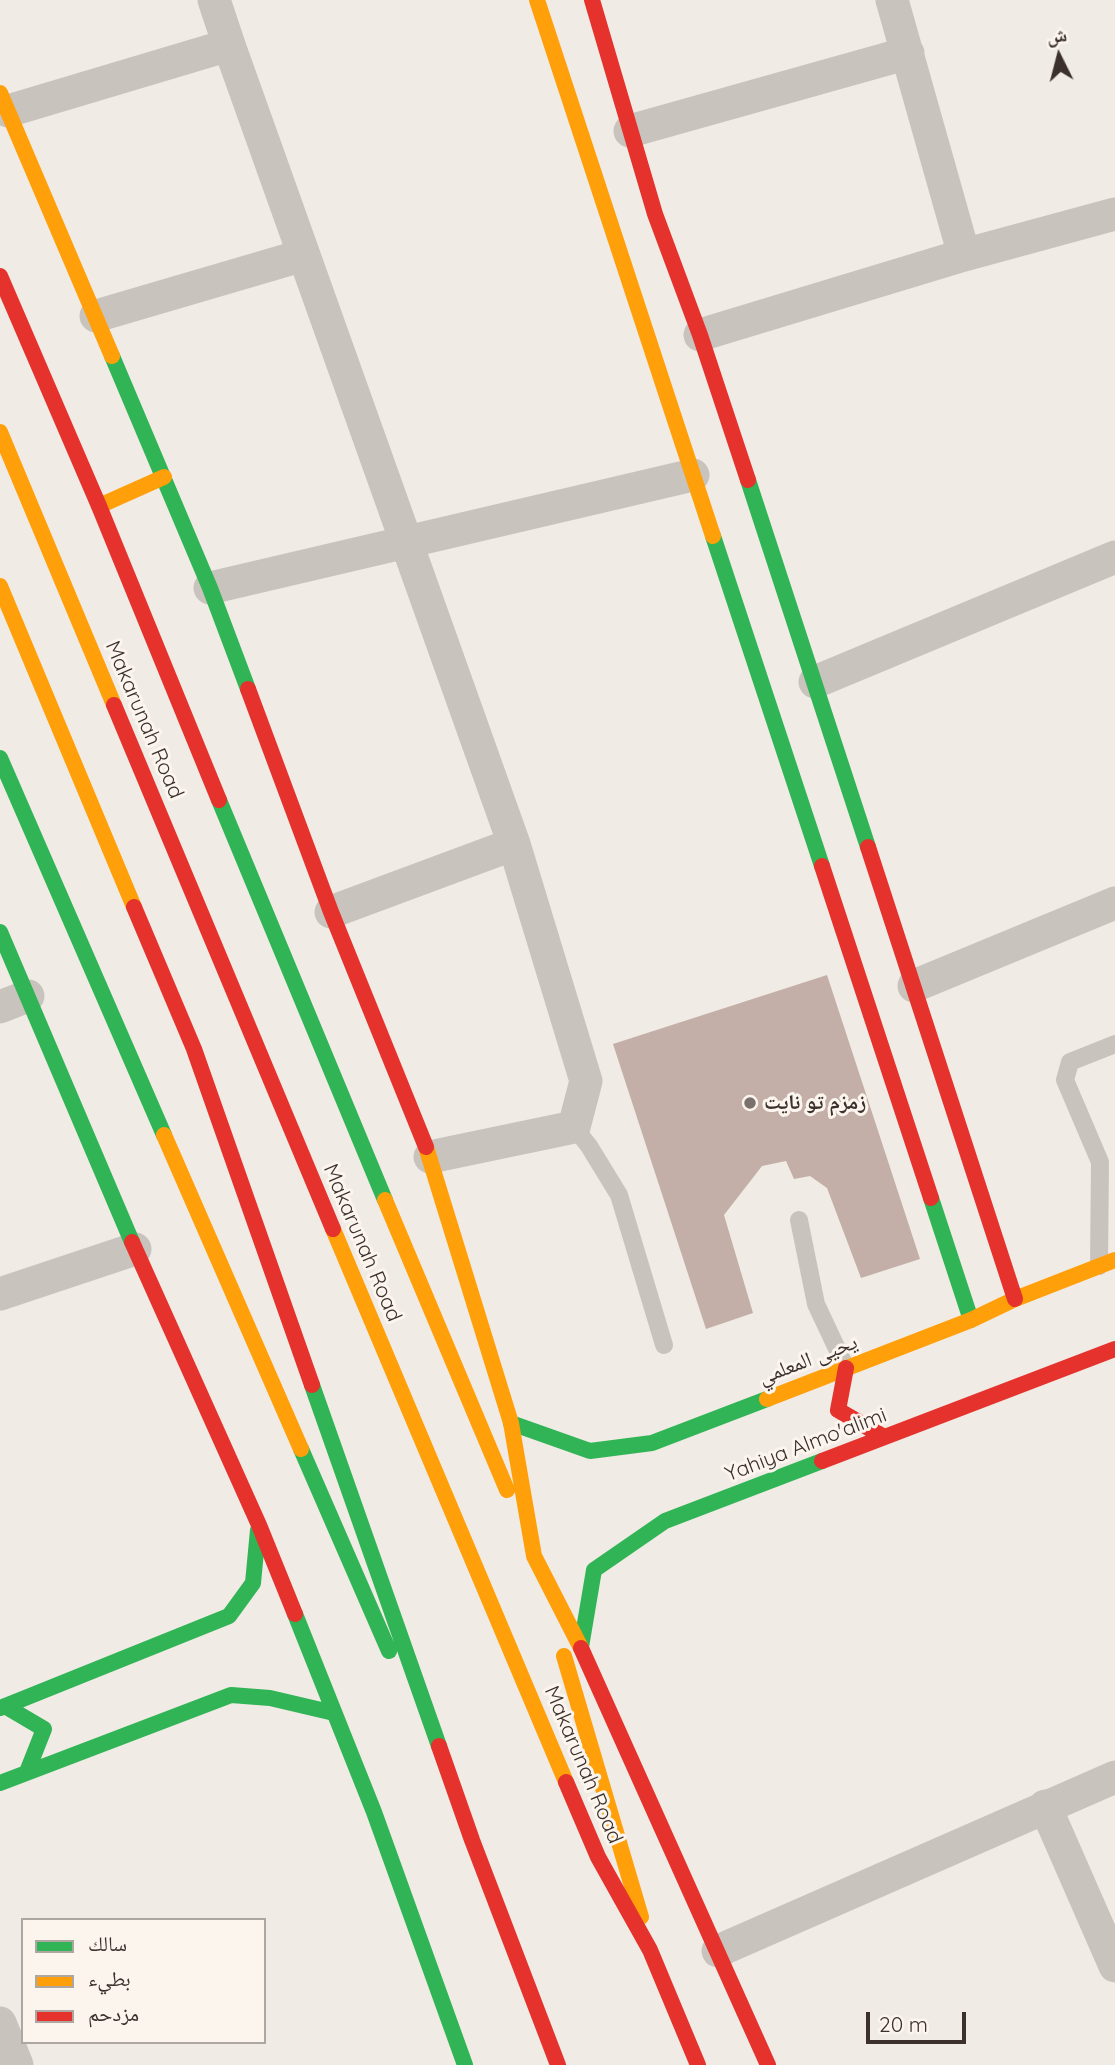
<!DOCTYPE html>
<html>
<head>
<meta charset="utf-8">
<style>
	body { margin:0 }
	#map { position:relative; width:1115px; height:2065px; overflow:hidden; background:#f0ebe5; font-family:Quicksand,"Noto Naskh Arabic",sans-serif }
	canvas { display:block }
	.legend { position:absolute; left:21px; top:1918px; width:245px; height:126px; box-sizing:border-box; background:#fbf5ee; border:2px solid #aea6a0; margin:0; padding:9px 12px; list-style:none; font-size:21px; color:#3b302b }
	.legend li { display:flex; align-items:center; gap:14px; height:35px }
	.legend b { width:35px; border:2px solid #aea6a0 }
	.north { position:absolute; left:1024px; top:21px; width:70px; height:70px; -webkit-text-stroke:5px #fbf5ee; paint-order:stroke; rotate:354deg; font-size:19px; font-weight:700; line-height:28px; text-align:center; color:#3b302b }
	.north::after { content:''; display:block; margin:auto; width:24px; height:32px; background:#3b302b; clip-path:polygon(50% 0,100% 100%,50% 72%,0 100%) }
	.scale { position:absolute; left:866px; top:2012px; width:100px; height:32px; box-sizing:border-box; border:4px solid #3b302b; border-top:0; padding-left:9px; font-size:21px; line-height:24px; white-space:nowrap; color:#3b302b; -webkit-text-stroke:5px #fbf5ee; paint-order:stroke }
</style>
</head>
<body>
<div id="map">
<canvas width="1115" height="2065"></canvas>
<ul class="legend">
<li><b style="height:9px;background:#30b455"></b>سالك</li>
<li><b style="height:9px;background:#ff9f0a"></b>بطيء</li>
<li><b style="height:9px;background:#e5322d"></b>مزدحم</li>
</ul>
<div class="north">ش</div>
<div class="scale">20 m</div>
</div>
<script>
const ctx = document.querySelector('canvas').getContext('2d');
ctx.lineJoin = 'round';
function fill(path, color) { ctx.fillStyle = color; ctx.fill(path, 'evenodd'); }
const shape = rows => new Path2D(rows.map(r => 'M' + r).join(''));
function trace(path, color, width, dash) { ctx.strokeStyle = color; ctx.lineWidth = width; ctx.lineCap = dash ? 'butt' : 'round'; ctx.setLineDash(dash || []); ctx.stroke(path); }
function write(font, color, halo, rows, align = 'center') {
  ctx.font = font + ' Quicksand,"Noto Naskh Arabic",sans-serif'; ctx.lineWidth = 6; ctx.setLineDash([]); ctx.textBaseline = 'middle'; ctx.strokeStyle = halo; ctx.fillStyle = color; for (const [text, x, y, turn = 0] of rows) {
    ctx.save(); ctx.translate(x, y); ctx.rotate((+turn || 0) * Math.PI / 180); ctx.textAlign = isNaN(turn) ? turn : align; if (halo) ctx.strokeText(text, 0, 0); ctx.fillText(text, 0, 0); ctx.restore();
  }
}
fill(shape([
	[827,975,920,1259,861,1278,827,1188,810,1176,794,1179,786,1161,762,1166,724,1215,753,1313,706,1329,613,1044]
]), '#c3afa7');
trace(shape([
	[574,1127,589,1146,619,1195,664,1345],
	[799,1220,816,1304,846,1368],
	[1099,1266,1100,1162,1065,1080,1070,1062,1115,1044]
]), '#c9c3be', 18);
trace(shape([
	[892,0,964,255],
	[229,45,514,844,586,1081,574,1127,430,1157],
	[8,111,229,45,214,0],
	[630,131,908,53],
	[96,316,304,255],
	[700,335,964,255,1115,214],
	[210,588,693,475],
	[815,682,1115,557],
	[331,912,514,844],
	[914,986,1115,903],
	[0,1007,28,996],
	[0,1294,135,1249],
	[1045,1806,1115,1966],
	[718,1951,1115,1777],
	[0,2023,17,2065]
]), '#c9c3be', 33);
trace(shape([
	[112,356,210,588,248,689],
	[748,480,868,847],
	[713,536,822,866],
	[0,758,164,1135],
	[219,800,385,1200],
	[0,932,132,1242],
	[931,1198,971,1320],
	[312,1385,439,1746],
	[511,1423,590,1451,652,1443,767,1399],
	[301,1449,389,1651],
	[295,1614,374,1812,465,2065],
	[581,1647,594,1570,665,1521,822,1461],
	[5,1706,44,1729,27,1772],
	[0,1708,229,1616,253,1583,258,1530],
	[0,1783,231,1695,270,1698,334,1713]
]), '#30b455', 16);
trace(shape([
	[537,0,713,536],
	[0,93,112,356],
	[0,432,114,705],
	[99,506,164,477],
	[0,586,134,907],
	[164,1135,301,1449],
	[426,1147,511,1423,534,1556,581,1648],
	[385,1200,507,1490],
	[333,1229,566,1782],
	[767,1399,971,1320,1015,1299,1115,1260],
	[564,1656,641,1917]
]), '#ff9f0a', 16);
trace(shape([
	[592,0,655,214,700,335,748,480],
	[0,276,99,506,219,800],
	[248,689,331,912,426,1147],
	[114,705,333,1229],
	[868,847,1015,1299],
	[822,866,931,1198],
	[134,907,194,1049,312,1385],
	[132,1242,259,1525,295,1614],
	[846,1368,838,1410,884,1437],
	[822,1461,1115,1349],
	[581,1648,768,2065],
	[439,1746,472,1840,558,2065],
	[566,1782,598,1857,650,1950,698,2065]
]), '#e5322d', 16);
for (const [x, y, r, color] of [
	[750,1103,7,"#7a716c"]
]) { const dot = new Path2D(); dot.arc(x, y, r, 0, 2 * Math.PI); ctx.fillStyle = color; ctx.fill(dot); trace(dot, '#fbf5ee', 2.5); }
write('21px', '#3b302b', '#fbf5ee', [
	["Makarunah Road",144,720,67],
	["Makarunah Road",362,1243,67],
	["يحيى المعلمي",808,1360,-21],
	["Yahiya Almo'alimi",806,1445,-21],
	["Makarunah Road",583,1765,67]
]);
write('bold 21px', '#3b302b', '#fbf5ee', [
	["زمزم تو نايت",764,1103]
], 'left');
</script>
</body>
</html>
